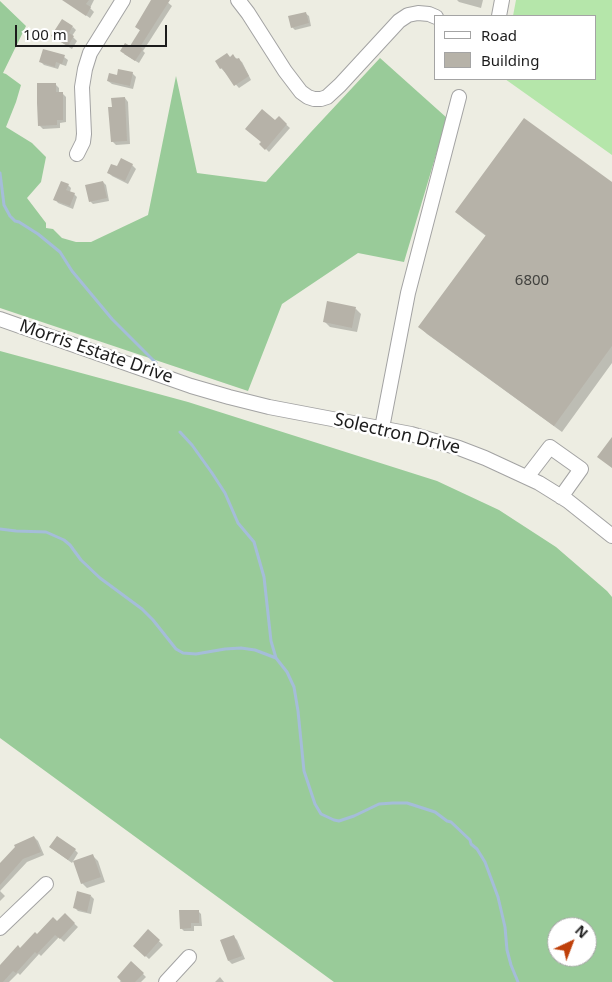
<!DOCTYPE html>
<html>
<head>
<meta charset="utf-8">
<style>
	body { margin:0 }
	#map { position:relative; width:612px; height:982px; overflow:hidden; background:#edede2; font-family:"Noto Sans",sans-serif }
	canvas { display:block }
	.legend { position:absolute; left:434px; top:15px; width:162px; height:65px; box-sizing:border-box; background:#fff; border:1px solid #a4a4a4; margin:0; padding:6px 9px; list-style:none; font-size:15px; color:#1c1c1c }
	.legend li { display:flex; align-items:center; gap:10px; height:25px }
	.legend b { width:25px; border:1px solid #a4a4a4 }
	.north { position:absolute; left:547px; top:917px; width:50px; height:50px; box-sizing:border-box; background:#fff; border:1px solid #a4a4a4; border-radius:50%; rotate:43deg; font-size:14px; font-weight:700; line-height:20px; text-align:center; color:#1c1c1c }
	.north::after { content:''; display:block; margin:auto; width:18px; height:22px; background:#bf400a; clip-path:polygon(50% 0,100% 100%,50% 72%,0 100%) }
	.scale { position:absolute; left:15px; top:25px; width:152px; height:22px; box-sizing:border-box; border:2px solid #1c1c1c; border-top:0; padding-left:6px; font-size:15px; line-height:18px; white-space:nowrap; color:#1c1c1c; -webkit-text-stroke:4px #fff; paint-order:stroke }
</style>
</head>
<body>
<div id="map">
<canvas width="612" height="982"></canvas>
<ul class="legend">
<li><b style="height:6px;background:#fff"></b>Road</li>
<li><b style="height:14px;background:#b6b2a8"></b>Building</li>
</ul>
<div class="north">N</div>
<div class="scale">100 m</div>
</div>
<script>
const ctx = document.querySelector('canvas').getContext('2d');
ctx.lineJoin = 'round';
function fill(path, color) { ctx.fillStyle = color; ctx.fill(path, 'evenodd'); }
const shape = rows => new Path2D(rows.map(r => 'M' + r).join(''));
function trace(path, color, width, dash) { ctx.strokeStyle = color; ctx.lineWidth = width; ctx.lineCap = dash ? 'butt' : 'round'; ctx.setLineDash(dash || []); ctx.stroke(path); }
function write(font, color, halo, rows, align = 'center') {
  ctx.font = font + ' "Noto Sans",sans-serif'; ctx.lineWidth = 5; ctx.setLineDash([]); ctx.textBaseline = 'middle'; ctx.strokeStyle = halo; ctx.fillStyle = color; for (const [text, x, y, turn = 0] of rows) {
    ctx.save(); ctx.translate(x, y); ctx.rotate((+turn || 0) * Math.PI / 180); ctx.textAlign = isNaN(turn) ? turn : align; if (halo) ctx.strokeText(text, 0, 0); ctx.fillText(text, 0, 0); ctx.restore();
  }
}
fill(shape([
	[516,0,612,0,612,155,505,79,596,79,596,16,513,16]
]), '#b5e6aa');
fill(shape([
	[0,1,26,26,3,73,6,74,21,85,16,102,6,127,32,143,46,157,41,182,27,198,46,223,46,228,53,229,62,238,76,242,91,242,148,215,176,76,197,173,266,182,311,132,380,58,447,118,404,262,358,253,282,304,248,391,0,308],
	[0,351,188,402,437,481,499,510,556,547,607,591,612,597,612,982,334,982,0,738],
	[557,927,587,927,587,957,557,957]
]), '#99cb99');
fill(shape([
	[73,0,94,0,90,8,94,12,90,18,71,5],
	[153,0,165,0,172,6,143,51,145,53,139,63,124,54,131,48,141,31,136,27],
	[457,0,483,0,481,8,459,2],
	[305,13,309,16,311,26,295,30,292,27],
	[73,27,76,30,72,36,77,41,72,49,56,39],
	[233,56,242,62,251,80,239,88,221,68],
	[64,57,68,60,66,66,60,64,58,69,44,65,41,62],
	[132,73,136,77,133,89,112,84,108,81],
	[56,85,59,88,59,93,62,93,66,97,66,122,60,123,60,128,43,129,40,126],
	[125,98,128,102,130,144,116,145,112,141,113,108],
	[279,118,290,128,269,152,261,144],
	[132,165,136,169,128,184,112,176,108,172,117,168],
	[103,182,106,185,109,201,93,204,90,201],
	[612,184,612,363,562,432,427,334,420,327,486,236,464,219,457,212],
	[68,185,71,188,70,192,74,194,77,197,73,209,58,203,55,199],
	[356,309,361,314,357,332,330,327,324,321],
	[34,837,38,841,44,855,27,862,0,891,0,865],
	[50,847,75,850,78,853,72,863],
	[93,856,98,861,105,882,87,888,82,883],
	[0,891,5,896,0,901],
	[91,896,94,899,91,914,78,911,75,908],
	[198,911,201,914,202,926,194,926,194,931,184,931,181,928],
	[65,915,78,927,64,942,59,937,41,956,39,954,20,975,18,973,9,982,0,982,0,966,37,936,57,923],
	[148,931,163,945,149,959,135,946],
	[234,937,237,940,245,959,232,964,229,961],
	[132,963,146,977,141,982,120,982],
	[220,977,224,982,215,982]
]), '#0003');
trace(shape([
	[0,173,4,205,10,216,15,221,19,222,38,234,60,252,72,271,112,319,156,363],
	[180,432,192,445,212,473,225,493,238,523,254,542,264,577,271,641,276,658,287,672,294,687,298,711,304,771,315,804,321,814,334,820,339,821,354,816,379,804,393,803,407,803,435,812,447,821,451,822,470,840,471,844,477,849,485,862,498,897,505,927,507,950,511,965,518,982],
	[0,529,16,531,46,532,64,540,70,545,81,560,100,578,142,609,153,620,176,649,183,653,196,654,225,649,241,648,255,650,276,658]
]), '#a5bdd9', 3);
fill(shape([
	[62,0,89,0,86,4,91,7,86,16],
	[151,0,170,0,140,47,143,49,135,61,120,51,125,43,130,46,140,30,135,27],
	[306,12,309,23,291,28,288,16],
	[62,19,73,26,69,33,74,36,68,46,51,36],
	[43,49,65,55,62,64,56,62,55,67,39,62],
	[227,53,230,57,233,54,236,59,239,58,249,76,234,86,222,68,220,69,215,61],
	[118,69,133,72,130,86,107,81,109,73,117,75],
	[37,83,56,83,56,92,63,92,63,120,57,120,57,125,38,126,37,103],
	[125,97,127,141,111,142,108,107,112,107,111,98],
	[262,109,275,120,279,116,287,124,265,150,259,144,261,142,245,129],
	[524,118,612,182,612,346,554,426,418,327,486,235,455,212],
	[121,158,133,164,125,181,107,173,111,164,117,166],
	[61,181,69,184,66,190,75,193,70,206,53,200],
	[103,181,107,198,89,202,85,185],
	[327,301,356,307,352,328,323,322],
	[612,437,612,468,597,457],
	[34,836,41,852,23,859,0,885,0,863,15,847,14,845],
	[57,836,76,849,68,860,49,847],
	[93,854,101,877,81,884,73,861],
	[77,891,91,895,87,912,73,908],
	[179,910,199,910,199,923,191,923,191,928,180,929],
	[65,913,75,923,60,939,55,935,37,954,35,952,16,973,13,971,3,982,0,982,0,965,18,945,20,948,35,932,37,934,53,917,57,921],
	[148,929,160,940,145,957,133,946],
	[234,935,242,956,228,961,220,940],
	[131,961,144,973,135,982,122,982,117,977]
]), '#b6b2a8');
const minor = shape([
	[238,0,248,13,285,71,301,92,308,97,314,99,321,99,327,97,340,85,399,21,408,15,418,13,429,14,436,17],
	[499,16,502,0],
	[77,154,83,142,84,134,82,87,85,69,90,53,123,0],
	[0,319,191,386,229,397,269,407,411,434,459,448,485,458,539,483,568,501,612,536],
	[382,428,408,293,459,97],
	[527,477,550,447,581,469,561,497],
	[0,928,46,884],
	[166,982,189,957]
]);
trace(minor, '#a3a3a3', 16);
trace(minor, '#fff', 14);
write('15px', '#42423f', null, [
	["6800",532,281]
]);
write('18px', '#1c1c1c', '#fff', [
	["Morris Estate Drive",96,352,19],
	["Solectron Drive",397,434,13]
]);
</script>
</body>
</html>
